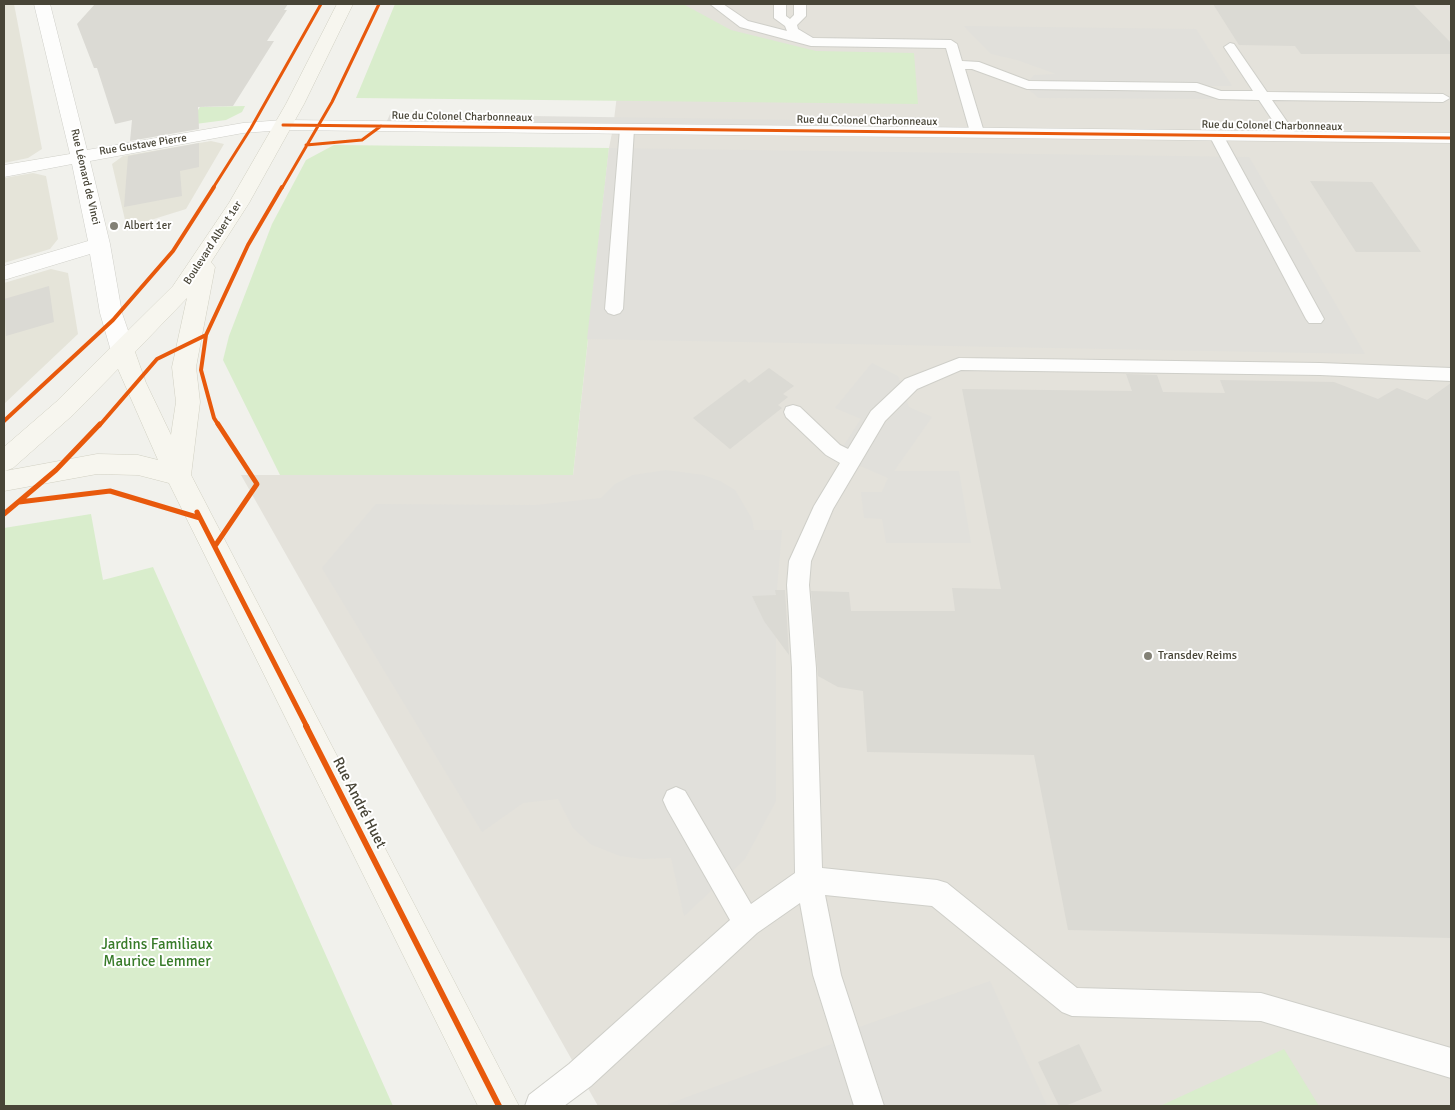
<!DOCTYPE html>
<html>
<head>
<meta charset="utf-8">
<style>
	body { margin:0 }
	#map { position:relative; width:1455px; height:1110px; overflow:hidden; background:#f1f1ec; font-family:Signika,sans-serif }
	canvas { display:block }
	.frame { position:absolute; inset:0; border:5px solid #484537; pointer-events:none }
</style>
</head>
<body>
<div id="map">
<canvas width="1455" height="1110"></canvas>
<div class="frame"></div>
</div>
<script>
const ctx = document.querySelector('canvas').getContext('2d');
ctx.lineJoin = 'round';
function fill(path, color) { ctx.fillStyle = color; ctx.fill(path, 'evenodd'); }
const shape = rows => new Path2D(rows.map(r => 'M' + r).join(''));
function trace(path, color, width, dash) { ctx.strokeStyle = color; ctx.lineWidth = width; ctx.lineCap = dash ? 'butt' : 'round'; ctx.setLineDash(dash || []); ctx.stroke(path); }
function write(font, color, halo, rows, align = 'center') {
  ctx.font = font + ' Signika,sans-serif'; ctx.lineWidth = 4; ctx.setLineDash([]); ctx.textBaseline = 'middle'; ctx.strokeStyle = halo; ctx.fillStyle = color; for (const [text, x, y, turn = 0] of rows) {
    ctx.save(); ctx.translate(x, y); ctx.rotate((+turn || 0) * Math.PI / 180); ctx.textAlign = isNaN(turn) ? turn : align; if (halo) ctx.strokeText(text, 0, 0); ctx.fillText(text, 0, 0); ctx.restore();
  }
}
fill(shape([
	[4,4,14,4,42,149,28,158,4,163],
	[211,141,224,144,186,209,141,223,125,220,112,164,123,156],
	[33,173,46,176,58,239,50,249,4,263,4,178],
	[51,269,68,273,78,334,4,404,4,283]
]), '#e5e4d9');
fill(shape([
	[628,4,1451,4,1451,1106,598,1106,241,475,573,475,609,148,613,128]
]), '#e4e2db');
fill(shape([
	[395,4,683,4,731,30,816,51,914,53,918,104,356,98],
	[245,106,242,112,226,120,188,125,200,107],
	[334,145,609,148,573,475,280,475,223,360,229,336,272,224,306,160],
	[91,514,103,580,153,567,393,1106,4,1106,4,528],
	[1284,1049,1319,1106,1160,1106]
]), '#d9edcc');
fill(shape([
	[964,26,1196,29,1232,86,1205,86,1214,99,1039,98,1027,88,1028,82,1034,75,1056,74,1017,60,991,54],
	[390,114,809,120,809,126,387,121],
	[609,148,1249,157,1365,354,587,339],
	[872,363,898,376,909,407,932,417,894,471,959,471,971,543,886,543,882,519,864,518,861,492,882,492,888,478,837,456,861,419,835,408],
	[666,470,704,475,720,481,735,490,752,519,754,530,782,530,776,601,776,801,745,859,684,916,671,858,642,859,620,856,592,845,573,828,558,799,523,803,482,832,322,568,376,504,535,505,601,498,615,484,633,475],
	[990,981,1047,1106,668,1106,668,1104,837,1042,845,1032]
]), '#e1e0db');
fill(shape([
	[95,4,288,4,284,10,287,10,267,41,274,41,233,106,198,107,199,129,130,141,132,120,115,124,97,68,94,68,77,24],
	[1213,4,1413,4,1451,43,1451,54,1301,54,1295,46,1239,45],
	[199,143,199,167,180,171,182,196,124,207,128,156],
	[1310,181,1372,182,1421,252,1356,252],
	[49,286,54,322,6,336,4,299],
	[769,368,794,386,783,394,788,397,778,405,782,408,730,449,693,418,745,379,749,383],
	[1126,374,1157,375,1163,392,1225,393,1220,380,1334,382,1378,399,1397,388,1427,400,1451,383,1451,938,1068,930,1034,755,867,752,863,691,838,687,818,676,811,591,849,592,851,611,955,611,952,588,1001,589,962,389,1132,391],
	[775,590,785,590,789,655,764,621,752,596,776,595],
	[1079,1044,1102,1091,1065,1106,1059,1106,1038,1062]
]), '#dbdad4');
const lane = shape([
	[710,4,723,4,748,21,787,31,785,26,774,18,774,4,786,4,786,16,790,19,794,15,794,4,806,4,806,16,797,25,798,29,813,38,951,40,957,44,962,61,979,62,1029,81,1197,83,1221,91,1253,91,1224,47,1230,43,1234,44,1267,92,1443,94,1450,98,1443,102,1272,100,1297,136,1290,140,1285,139,1259,100,1219,99,1195,91,1027,89,972,69,965,69,984,132,977,136,970,132,946,48,811,46,740,27,710,4],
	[627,125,634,129,623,309,620,313,614,315,608,313,605,309,620,129,627,125],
	[1216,131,1223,135,1324,319,1321,323,1309,323,1306,319,1209,135,1216,131],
	[959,358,1320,363,1451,368,1451,381,1320,375,961,370,917,389,885,421,833,509,811,561,809,585,816,668,822,868,937,880,947,883,1077,988,1261,993,1451,1048,1451,1078,1261,1021,1072,1016,1062,1012,932,906,825,895,841,975,884,1106,854,1106,813,975,800,903,757,933,591,1086,564,1106,525,1106,529,1095,569,1064,730,920,667,809,663,800,667,791,676,787,685,791,751,904,795,873,792,668,787,585,789,561,814,506,840,463,826,455,786,417,784,412,786,407,793,405,800,407,840,445,848,449,871,411,905,379,959,358]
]);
const street = shape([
	[34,4,50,4,87,150,243,123,283,120,1451,133,1451,143,283,130,243,133,90,161,110,244,122,313,135,351,131,357,123,359,115,357,111,351,100,313,90,254,4,280,4,266,88,241,72,164,4,177,4,165,70,154,34,4]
]);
const secondary = shape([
	[337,4,353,4,304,104,249,203,211,262,215,267,196,367,200,402,191,475,519,1106,478,1106,169,483,138,475,97,474,4,491,4,447,56,402,173,286,229,203,286,104,337,4],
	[187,298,172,367,176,402,171,435,146,383,135,352,187,298],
	[118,369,158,460,138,455,97,454,5,471,13,468,74,414,118,369]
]);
trace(lane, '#cfcfc9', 2);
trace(street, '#cfcfc9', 1);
trace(secondary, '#d1d0c3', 1);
fill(lane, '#fdfdfc');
fill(street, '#fdfdfc');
fill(secondary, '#f7f6ef');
trace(shape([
	[283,125,1451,138],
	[306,145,362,140,381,126],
	[213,188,251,128,321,4],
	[282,188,332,102,379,4]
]), '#e8590c', 3);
trace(shape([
	[206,335,201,370,214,418,219,426],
	[4,421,113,320,173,251,214,187],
	[99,426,157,359,206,335,248,245,282,187]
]), '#e8590c', 4);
trace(shape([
	[19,502,110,491,200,518],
	[197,512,307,727],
	[4,514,56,470,100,424],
	[215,546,257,484,218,424]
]), '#e8590c', 5);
trace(shape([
	[306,726,499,1106]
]), '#e8590c', 6);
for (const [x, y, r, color] of [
	[114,226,5,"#838176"],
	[1148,656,5,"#838176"]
]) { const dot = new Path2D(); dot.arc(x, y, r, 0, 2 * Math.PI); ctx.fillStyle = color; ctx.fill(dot); trace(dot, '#fff', 2); }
write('11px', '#484537', '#fff', [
	["Rue du Colonel Charbonneaux",462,117,1],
	["Rue du Colonel Charbonneaux",867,121,1],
	["Rue du Colonel Charbonneaux",1272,126,1],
	["Rue Gustave Pierre",143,145,-9],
	["Rue Léonard de Vinci",85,177,77],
	["Boulevard Albert 1er",213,243,-57]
]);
write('11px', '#484537', '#fff', [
	["Albert 1er",124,226]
], 'left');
write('12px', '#484537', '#fff', [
	["Transdev Reims",1158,656]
], 'left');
write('15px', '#484537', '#fff', [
	["Rue André Huet",359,803,63]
]);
write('15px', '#387b29', '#fff', [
	["Jardins Familiaux",157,945],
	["Maurice Lemmer",157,962]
]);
</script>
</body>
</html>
